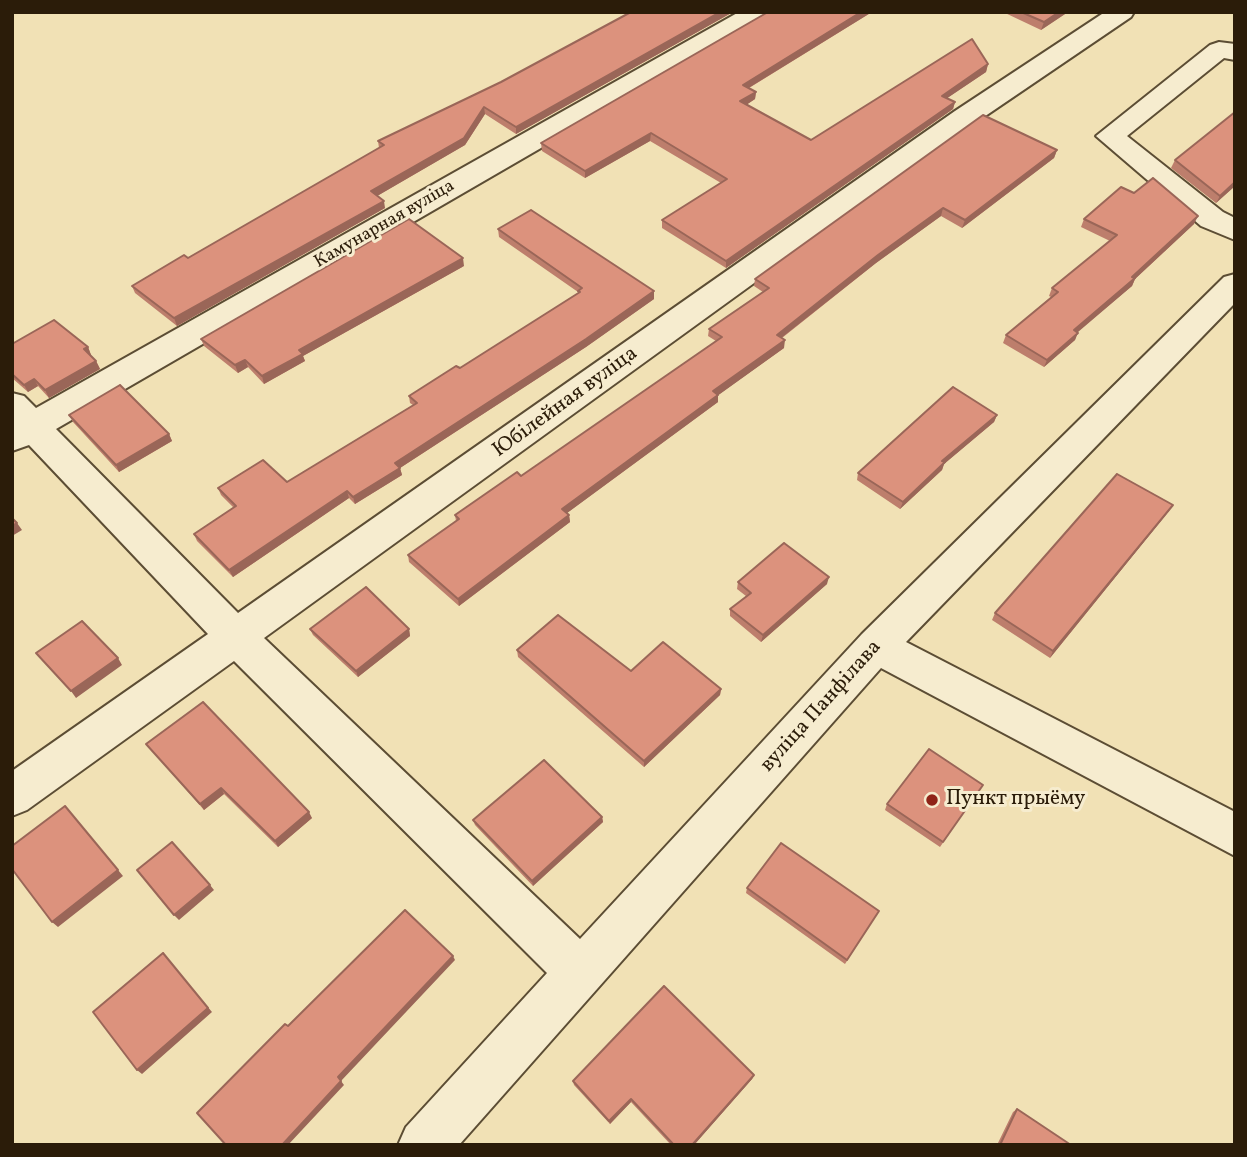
<!DOCTYPE html>
<html>
<head>
<meta charset="utf-8">
<style>
	body { margin:0 }
	#map { position:relative; width:1247px; height:1157px; overflow:hidden; background:#f1e1b5; font-family:Vollkorn,serif }
	canvas { display:block }
	.frame { position:absolute; inset:0; border:14px solid #2b1c09; pointer-events:none }
</style>
</head>
<body>
<div id="map">
<canvas width="1247" height="1157"></canvas>
<div class="frame"></div>
</div>
<script>
const ctx = document.querySelector('canvas').getContext('2d');
ctx.lineJoin = 'round';
const shape = rows => new Path2D(rows.map(r => 'M' + r).join(''));
function trace(path, color, width, dash) { ctx.strokeStyle = color; ctx.lineWidth = width; ctx.lineCap = dash ? 'butt' : 'round'; ctx.setLineDash(dash || []); ctx.stroke(path); }
function fill(path, color) { ctx.fillStyle = color; ctx.fill(path, 'evenodd'); }
function write(font, color, halo, rows, align = 'center') {
  ctx.font = font + ' Vollkorn,serif'; ctx.lineWidth = 6; ctx.setLineDash([]); ctx.textBaseline = 'middle'; ctx.strokeStyle = halo; ctx.fillStyle = color; for (const [text, x, y, turn = 0] of rows) {
    ctx.save(); ctx.translate(x, y); ctx.rotate((+turn || 0) * Math.PI / 180); ctx.textAlign = isNaN(turn) ? turn : align; if (halo) ctx.strokeText(text, 0, 0); ctx.fillText(text, 0, 0); ctx.restore();
  }
}
const minor = shape([
	[739,12,770,12,767,17,56,429,238,613,955,111,1105,12,1134,12,1131,17,975,123,264,638,580,939,862,634,1224,277,1235,274,1235,303,906,642,1235,812,1235,856,881,668,459,1145,398,1145,406,1127,547,973,234,661,27,810,12,816,12,771,208,634,29,445,12,451,12,393,24,396,36,408,739,12],
	[1219,42,1235,44,1235,60,1224,58,1127,136,1223,212,1235,218,1235,240,1201,226,1096,136,1210,45,1219,42]
]);
trace(minor, '#5c4d34', 4);
fill(minor, '#f6eccf');
fill(shape([
	[631,12,733,12,516,134,485,114,465,145,377,196,385,208,177,326,135,293,132,286,188,258,379,148,378,141,501,82],
	[768,12,872,12,749,88,756,92,755,99,746,105,811,140,988,64,986,72,947,98,955,102,953,109,726,268,662,228,662,220,721,183,650,141,585,178,542,151,541,143],
	[1003,12,1068,12,1041,30],
	[1057,150,1054,158,962,228,941,216,876,263,782,338,784,348,718,395,718,402,567,513,569,515,570,522,459,606,409,562,408,555,456,521,455,515,521,476,716,341,708,336,709,329,763,292,754,286,755,279],
	[1175,160,1235,186,1216,203,1171,168],
	[1084,219,1194,224,1135,279,1132,286,1077,332,1075,340,1044,367,1003,343,1006,335,1051,297,1049,296,1052,288,1110,241,1081,227],
	[498,229,654,299,586,347,400,468,402,475,355,504,349,498,233,577,197,541,194,534,234,508,221,495,218,488,287,482,413,405,410,403,409,396,460,368,578,293,578,292,499,237],
	[464,266,303,356,305,361,264,384,248,367,238,373,204,346,201,339],
	[12,344,88,347,91,355,90,355,96,361,100,369,49,398,38,386,28,392,12,378],
	[69,415,169,434,172,441,119,472,73,422],
	[997,415,994,422,944,464,942,470,900,509,857,480,858,473],
	[1173,505,1168,512,1050,658,992,620,995,613],
	[738,582,827,584,761,642,730,616,730,609,746,596,737,589],
	[310,629,409,629,410,636,358,677,313,635],
	[517,650,631,671,721,689,720,695,644,767,518,657],
	[146,744,312,818,278,847,224,794,204,810],
	[983,785,940,847,885,810,887,804],
	[602,817,603,822,533,886,475,825,473,820],
	[747,888,876,916,845,964,746,893],
	[754,1075,752,1079,694,1145,671,1145,631,1102,610,1124,574,1085,573,1081],
	[1017,1109,1071,1145,997,1145,1013,1112]
]), '#bd7e6c');
fill(shape([
	[720,12,733,12,516,134,516,127],
	[861,12,872,12,742,92,743,85],
	[1059,12,1068,12,1041,30,1044,22],
	[988,64,986,72,940,103,942,96],
	[756,92,755,99,740,109,740,101],
	[955,102,953,109,726,268,726,261],
	[484,107,485,114,465,145,372,199,371,191],
	[651,133,650,141,585,178,585,171],
	[1057,150,1054,158,962,228,965,220],
	[1235,182,1235,186,1216,203,1220,196],
	[384,201,385,208,177,326,174,318],
	[943,208,941,216,876,263,776,342,777,335,878,255],
	[1198,216,1194,224,1135,279,1132,286,1071,338,1074,330],
	[463,258,464,266,303,356,305,361,264,384,262,376,299,350],
	[654,291,654,299,586,347,400,468,402,475,355,504,353,497,395,463],
	[1078,333,1075,340,1044,367,1047,360],
	[785,340,784,348,713,399,713,391],
	[88,347,91,355,88,357,84,349],
	[245,360,248,367,238,373,235,365],
	[96,361,100,369,49,398,45,390],
	[34,379,38,386,28,392,24,385],
	[718,395,718,402,563,516,562,509],
	[997,415,994,422,944,464,942,470,900,509,903,502,942,461],
	[169,434,172,441,119,472,116,465],
	[347,491,349,498,233,577,229,570],
	[1173,505,1168,512,1050,658,1053,651],
	[569,515,570,522,459,606,458,599],
	[17,523,22,530,12,536,12,526],
	[829,577,827,584,761,642,763,635],
	[409,629,410,636,358,677,356,671],
	[118,658,122,665,76,698,71,691],
	[721,689,720,695,644,767,644,761],
	[221,788,224,794,204,810,200,804],
	[65,806,123,876,58,927,52,922],
	[309,812,312,818,278,847,275,841],
	[602,817,603,822,533,886,532,881],
	[210,885,214,890,179,920,174,915],
	[163,953,212,1012,142,1074,137,1070],
	[453,956,455,960,341,1081,338,1077],
	[754,1075,752,1079,694,1145,692,1145],
	[341,1081,344,1085,288,1145,282,1145],
	[631,1099,631,1102,610,1124,609,1121]
]), '#9a6658');
const building = shape([
	[631,12,720,12,516,127,484,107,464,138,371,191,384,201,174,318,132,286,184,255,188,258,384,145,378,141,501,82,631,12],
	[768,12,861,12,743,85,756,92,740,101,811,140,972,39,988,64,942,96,955,102,726,261,662,220,727,179,651,133,585,171,541,143,768,12],
	[1021,12,1059,12,1044,22,1021,12],
	[1235,112,1235,182,1220,196,1175,160,1235,112],
	[983,115,1057,150,965,220,943,208,878,255,777,335,785,340,713,391,718,395,562,509,569,515,458,599,408,555,459,519,455,515,517,472,521,476,722,337,709,329,769,288,755,279,983,115],
	[1153,178,1198,216,1132,277,1135,278,1074,330,1078,333,1047,360,1006,335,1058,292,1052,288,1117,235,1084,219,1121,187,1134,193,1153,178],
	[531,210,654,291,586,339,395,463,400,468,353,497,347,491,229,570,194,534,236,506,218,488,263,460,287,482,417,403,409,396,456,366,460,368,580,292,578,291,582,288,498,229,531,210],
	[409,219,463,258,299,350,303,354,262,376,245,360,235,365,201,339,409,219],
	[54,320,88,347,84,349,96,361,45,390,34,379,24,385,12,374,12,344,54,320],
	[120,385,169,434,116,465,69,415,120,385],
	[953,387,997,415,942,461,945,462,903,502,858,473,953,387],
	[1117,474,1173,505,1053,651,995,613,1117,474],
	[12,518,17,523,12,526,12,518],
	[784,543,829,577,763,635,730,609,751,593,738,582,784,543],
	[366,587,409,629,356,671,310,629,366,587],
	[558,615,631,671,663,642,721,689,644,761,517,650,558,615],
	[82,621,118,658,71,691,36,653,82,621],
	[203,702,309,812,275,841,221,788,200,804,146,744,203,702],
	[929,749,983,785,943,842,887,804,929,749],
	[544,760,602,817,532,881,473,820,544,760],
	[65,806,118,870,52,922,12,869,12,846,65,806],
	[172,842,210,885,174,915,137,870,172,842],
	[781,843,879,911,847,960,747,888,781,843],
	[405,910,453,956,338,1077,341,1081,282,1145,226,1145,197,1113,285,1024,288,1026,405,910],
	[163,953,208,1008,137,1070,93,1012,163,953],
	[664,986,754,1075,692,1145,674,1145,631,1099,609,1121,573,1081,664,986],
	[1017,1109,1071,1145,1000,1145,1017,1109]
]);
fill(building, '#dc927d');
trace(building, '#9a6658', 2);
for (const [x, y, r, color] of [
	[932,800,7,"#8f2418"]
]) { const dot = new Path2D(); dot.arc(x, y, r, 0, 2 * Math.PI); ctx.fillStyle = color; ctx.fill(dot); trace(dot, '#f6eccf', 2.5); }
write('18px', '#2b1c09', '#f6eccf', [
	["Камунарная вуліца",385,225,-30]
]);
write('21px', '#2b1c09', '#f6eccf', [
	["Юбілейная вуліца",566,403,-36],
	["вуліца Панфілава",822,707,-48]
]);
write('21px', '#2b1c09', '#f6eccf', [
	["Пункт прыёму",946,800]
], 'left');
</script>
</body>
</html>
